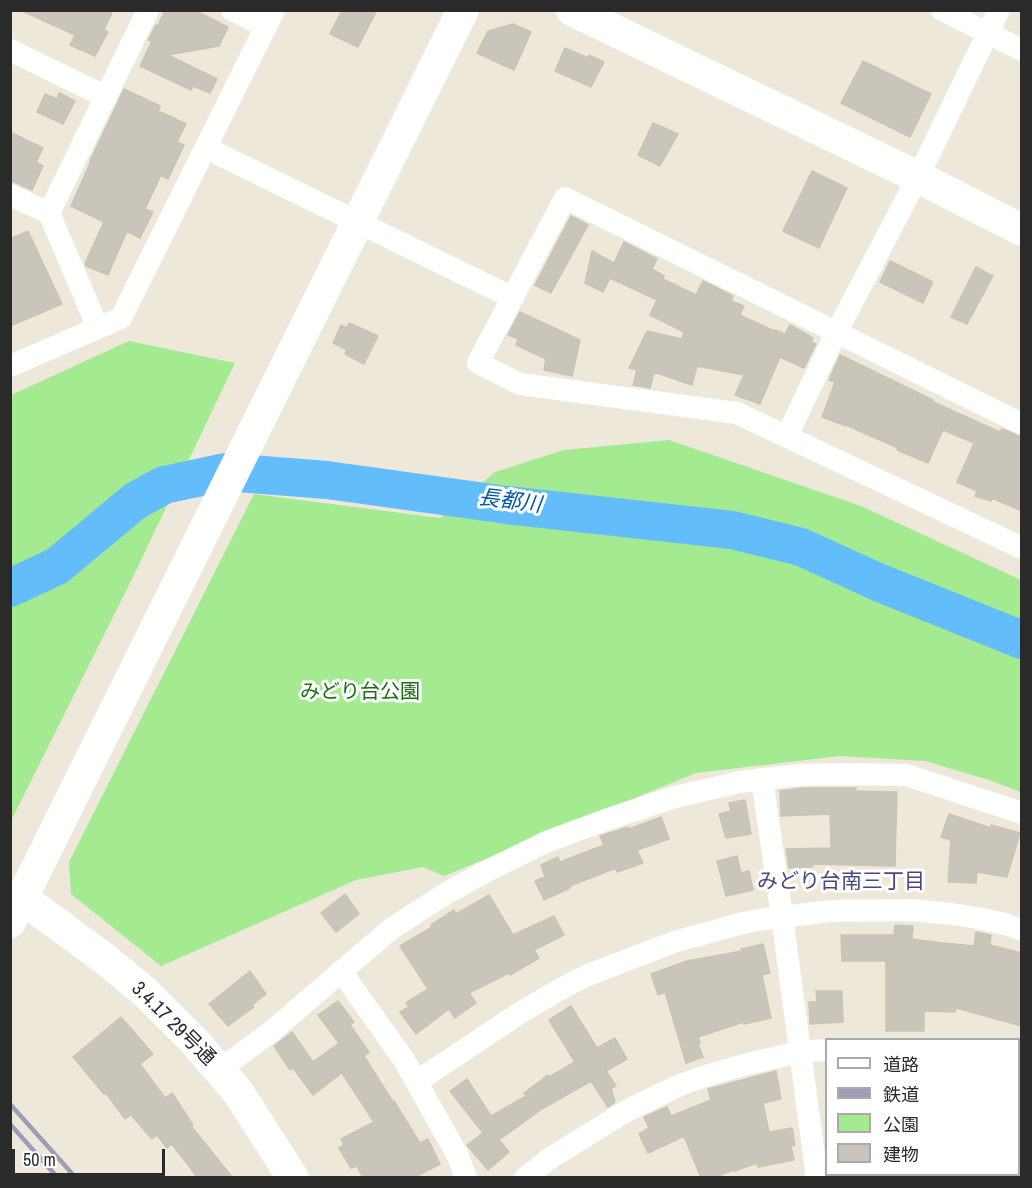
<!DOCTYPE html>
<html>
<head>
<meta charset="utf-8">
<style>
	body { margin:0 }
	#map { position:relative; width:1032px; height:1188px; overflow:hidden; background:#eee8db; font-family:"Archivo Narrow","Noto Sans JP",sans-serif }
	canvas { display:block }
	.frame { position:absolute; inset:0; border:12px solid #2a2a2a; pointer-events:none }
	.legend { position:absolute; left:825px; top:1038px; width:195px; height:138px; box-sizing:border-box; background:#fff; border:2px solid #aaa; margin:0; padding:8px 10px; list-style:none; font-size:18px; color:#2a2a2a }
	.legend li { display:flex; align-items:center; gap:12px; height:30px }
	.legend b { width:30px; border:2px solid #aaa }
	.scale { position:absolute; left:12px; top:1149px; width:153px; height:27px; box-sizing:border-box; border:3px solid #2a2a2a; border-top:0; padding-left:8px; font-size:18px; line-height:21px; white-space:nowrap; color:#2a2a2a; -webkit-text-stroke:4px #fff; paint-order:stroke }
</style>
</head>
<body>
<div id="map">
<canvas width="1032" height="1188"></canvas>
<div class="frame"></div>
<ul class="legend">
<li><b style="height:8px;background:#fff"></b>道路</li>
<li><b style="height:8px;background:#9d9db7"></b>鉄道</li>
<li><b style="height:16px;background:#a3ea91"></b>公園</li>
<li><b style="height:16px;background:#c9c5ba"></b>建物</li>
</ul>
<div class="scale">50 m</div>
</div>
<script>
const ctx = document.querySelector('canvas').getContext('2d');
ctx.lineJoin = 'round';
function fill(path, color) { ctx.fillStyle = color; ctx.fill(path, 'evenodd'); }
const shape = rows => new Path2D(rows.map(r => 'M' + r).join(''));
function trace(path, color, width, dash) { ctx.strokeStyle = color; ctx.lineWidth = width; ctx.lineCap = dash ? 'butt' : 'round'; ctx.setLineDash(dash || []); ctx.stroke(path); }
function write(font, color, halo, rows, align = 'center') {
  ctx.font = font + ' "Archivo Narrow","Noto Sans JP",sans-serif'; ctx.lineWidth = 6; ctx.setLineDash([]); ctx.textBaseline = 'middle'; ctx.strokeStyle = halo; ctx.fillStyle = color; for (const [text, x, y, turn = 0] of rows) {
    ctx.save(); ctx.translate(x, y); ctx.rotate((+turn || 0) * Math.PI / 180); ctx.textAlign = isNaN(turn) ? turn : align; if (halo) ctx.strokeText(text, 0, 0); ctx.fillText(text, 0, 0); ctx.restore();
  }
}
fill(shape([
	[129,341,235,363,133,577,11,821,11,395],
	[669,440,861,506,1021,580,1021,792,989,780,925,761,840,756,696,773,444,876,423,867,356,880,161,966,71,894,69,862,254,494,440,518,495,472,564,450]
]), '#a3ea91');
trace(shape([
	[10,588,57,566,135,501,164,485,225,472,327,480,507,505,732,530,801,547,880,583,1022,640]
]), '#63bdfb', 38);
const building = shape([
	[20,10,113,10,104,30,108,32,95,56,70,45,75,35,20,10],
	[165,10,194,10,228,27,219,46,168,55,217,79,210,93,193,86,191,90,140,66,152,41,148,40,156,25,158,26,165,10],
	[342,10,377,10,358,47,330,34,342,10],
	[513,24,531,32,514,70,477,53,488,31,513,24],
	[565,48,588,58,589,55,604,62,591,87,555,71,565,48],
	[863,61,931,94,910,137,841,103,863,61],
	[124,89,160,106,158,112,160,113,161,112,186,124,177,142,184,145,168,179,161,175,145,209,153,212,140,238,127,231,108,275,86,266,85,263,104,222,71,206,91,161,90,161,124,89],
	[59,93,75,101,63,124,37,112,45,94,57,99,59,93],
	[653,123,678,134,660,166,638,155,653,123],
	[10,132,43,148,36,162,43,166,32,190,10,180,10,132],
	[812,171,847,188,819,248,783,231,812,171],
	[571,216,588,225,551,293,535,285,571,216],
	[28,231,62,304,10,326,10,239,28,231],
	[624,242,657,259,652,269,664,276,663,279,696,295,703,281,733,296,731,301,744,306,740,315,774,331,775,330,785,334,790,325,813,338,811,342,816,344,804,368,780,357,760,404,735,395,744,375,697,366,692,385,654,372,650,388,633,385,637,370,629,368,647,331,682,339,684,332,650,315,657,300,610,278,603,292,585,283,592,251,614,263,624,242],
	[890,261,933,282,923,303,880,282,890,261],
	[976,267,993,276,967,324,951,317,976,267],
	[520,312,580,340,572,376,544,370,546,359,516,345,518,339,508,335,520,312],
	[349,323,378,336,364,364,345,354,347,350,333,343,341,325,347,328,349,323],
	[840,355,933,400,933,402,1000,432,1002,429,1022,437,1022,511,992,498,991,501,975,496,977,491,957,482,974,443,943,430,928,463,897,450,898,448,846,425,846,426,822,417,835,382,829,380,840,355],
	[803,788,856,788,856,791,897,792,895,866,813,864,813,867,789,868,786,849,831,848,830,814,781,816,780,791,803,788],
	[745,800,751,834,726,838,719,814,731,811,729,803,745,800],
	[949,814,991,828,991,825,1020,833,1007,877,977,872,976,883,948,882,951,840,941,837,949,814],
	[661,817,669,839,637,850,643,863,617,872,616,868,570,886,570,888,544,900,535,881,545,877,541,865,558,857,560,862,604,845,600,836,628,827,629,829,661,817],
	[737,856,741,873,749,871,753,890,726,896,717,861,737,856],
	[345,894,359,914,336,932,321,913,345,894],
	[489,895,513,935,554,916,564,935,534,950,539,958,510,975,509,973,469,993,476,1003,455,1018,449,1009,416,1034,400,1012,409,1007,406,1003,428,989,400,946,432,927,431,925,454,910,456,914,489,895],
	[895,925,913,926,912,939,943,943,974,946,976,932,991,935,990,945,1022,953,1022,1026,956,1008,955,1012,924,1011,924,1031,886,1031,886,961,842,961,841,935,894,935,895,925],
	[763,944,770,973,762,975,771,1018,744,1024,744,1022,698,1037,700,1043,698,1044,703,1057,686,1063,665,992,658,995,651,974,687,961,742,951,741,949,763,944],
	[250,971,266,994,252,1005,254,1007,228,1026,209,1004,250,971],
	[816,991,842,991,843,1022,810,1024,809,1002,817,1002,816,991],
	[338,1001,354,1022,350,1025,369,1052,364,1056,393,1102,394,1101,420,1143,428,1139,440,1164,413,1178,363,1178,357,1166,351,1168,339,1148,344,1145,341,1139,374,1122,342,1073,313,1095,293,1068,290,1070,274,1046,292,1032,313,1062,339,1043,318,1015,338,1001],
	[571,1006,597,1048,615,1038,627,1059,606,1071,616,1086,611,1088,615,1102,608,1107,591,1081,542,1109,499,1140,509,1152,488,1170,467,1145,483,1133,450,1091,467,1079,491,1116,526,1096,524,1093,548,1075,549,1077,575,1062,549,1020,571,1006],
	[121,1017,153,1054,140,1064,165,1098,172,1093,193,1125,191,1126,233,1178,198,1178,172,1144,167,1148,157,1135,152,1139,131,1115,125,1119,106,1093,104,1094,73,1057,121,1017],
	[776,1071,781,1099,763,1103,769,1132,792,1128,795,1145,791,1146,794,1160,758,1167,757,1163,734,1171,733,1170,713,1178,701,1178,684,1136,648,1153,639,1134,649,1128,644,1117,667,1107,671,1116,711,1100,708,1089,776,1071]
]);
fill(building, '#c9c5ba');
trace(building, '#c9c5b4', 1.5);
trace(shape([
	[232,10,266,27],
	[942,10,1022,50],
	[10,50,106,97],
	[206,148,513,298],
	[10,195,49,213,98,328],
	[49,213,148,10],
	[10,366,121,318,274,10],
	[1022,424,565,198,478,363,520,384,737,413,1022,548],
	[787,436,836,333,918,177,999,10],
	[762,779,782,916,817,1178],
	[341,971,404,1060,458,1156,466,1178],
	[1018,1069,1022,1069],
	[219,1070,272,1031,391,929,445,894,487,871,546,842,608,819,675,797,740,782,798,775,842,774,906,775,1022,813],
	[416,1082,523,1011,566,986,588,975,674,942,743,923,764,919,830,911,911,910,952,914,977,918,1005,924,1022,930],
	[525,1178,549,1159,628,1110,680,1085,705,1076,751,1063,800,1052,826,1050]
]), '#fff', 22);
trace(shape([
	[572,10,918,177,1022,230],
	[22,898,105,959,146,993,194,1041,238,1092,293,1178],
	[10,922,463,10]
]), '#fff', 32);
trace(shape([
	[10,1104,76,1178],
	[10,1124,58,1178]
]), '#9d9db7', 4.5);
write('20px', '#196f12', '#fff', [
	["みどり台公園",360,693]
]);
write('20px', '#2a2a2a', '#fff', [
	["3.4.17 29号通",173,1024,45]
]);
write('italic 21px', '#0057a8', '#fff', [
	["長都川",510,502,7]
]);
write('21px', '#464880', '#fff', [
	["みどり台南三丁目",841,882]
]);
</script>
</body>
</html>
